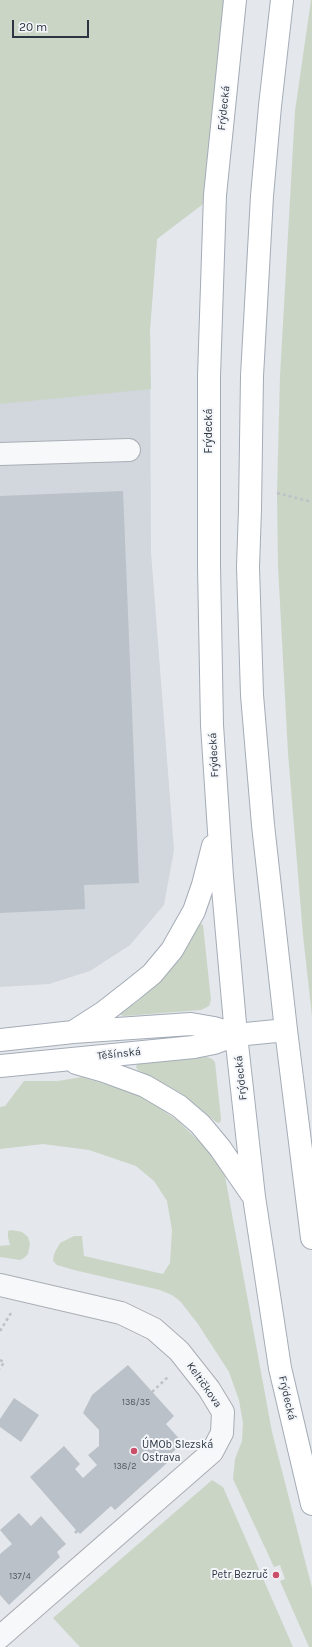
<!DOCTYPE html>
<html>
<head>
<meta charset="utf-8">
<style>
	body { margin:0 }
	#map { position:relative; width:312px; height:1647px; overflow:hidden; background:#e4e7eb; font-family:Karla,sans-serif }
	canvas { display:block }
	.scale { position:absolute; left:12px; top:20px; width:77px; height:18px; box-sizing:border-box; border:2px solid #2c3643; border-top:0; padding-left:5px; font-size:12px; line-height:14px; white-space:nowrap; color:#2c3643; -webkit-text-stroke:3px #f4f6f9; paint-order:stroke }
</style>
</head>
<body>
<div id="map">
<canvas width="312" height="1647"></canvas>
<div class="scale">20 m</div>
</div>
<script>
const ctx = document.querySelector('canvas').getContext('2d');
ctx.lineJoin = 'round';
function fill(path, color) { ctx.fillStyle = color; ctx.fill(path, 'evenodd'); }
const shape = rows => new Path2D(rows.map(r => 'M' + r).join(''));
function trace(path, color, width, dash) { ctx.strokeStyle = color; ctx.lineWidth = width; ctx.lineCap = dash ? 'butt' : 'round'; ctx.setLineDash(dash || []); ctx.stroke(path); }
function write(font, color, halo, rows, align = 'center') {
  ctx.font = font + ' Karla,sans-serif'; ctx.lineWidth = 4; ctx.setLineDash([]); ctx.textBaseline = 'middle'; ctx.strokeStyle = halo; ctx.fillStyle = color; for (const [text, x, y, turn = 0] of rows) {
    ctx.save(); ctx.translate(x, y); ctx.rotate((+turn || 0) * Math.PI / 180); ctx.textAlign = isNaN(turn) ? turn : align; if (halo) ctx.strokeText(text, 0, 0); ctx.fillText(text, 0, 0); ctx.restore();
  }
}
fill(shape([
	[0,128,157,239,150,329,151,552,174,850,164,905,130,945,90,971,49,984,0,987]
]), '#d2d7dd');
fill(shape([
	[0,0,235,0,215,195,157,239,150,329,151,389,0,404],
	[311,0,312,0,312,1016,303,935,288,753,278,566,277,493,280,376,295,111],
	[201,924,203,925,211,1000,209,1006,201,1010,124,1016,121,1015,120,1012,137,1002,168,973,199,925],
	[207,1057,212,1059,215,1062,221,1119,221,1121,219,1123,216,1122,179,1092,138,1070,136,1067,138,1062],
	[82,1077,141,1095,178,1121,210,1152,225,1176,272,1432,312,1588,312,1647,309,1647,280,1581,285,1579,280,1565,274,1567,233,1479,235,1459,242,1441,243,1423,239,1400,229,1372,198,1324,180,1301,172,1295,160,1290,74,1270,57,1265,53,1261,54,1254,60,1243,74,1236,82,1236,84,1256,163,1274,170,1263,172,1230,167,1201,154,1181,136,1166,89,1150,43,1144,0,1149,0,1107,5,1106,24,1081,58,1081],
	[12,1230,22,1232,28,1237,30,1244,28,1254,24,1258,20,1260,0,1257,0,1246,10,1245,8,1237,8,1231],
	[212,1480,223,1487,293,1647,80,1647,53,1618]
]), '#cad5c6');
fill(shape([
	[123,491,139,883,84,885,85,909,0,913,0,496],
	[128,1365,174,1416,166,1424,183,1443,164,1460,167,1463,115,1510,111,1506,80,1534,78,1532,76,1534,74,1532,76,1530,30,1477,64,1446,80,1464,75,1469,83,1478,97,1465,88,1455,99,1446,99,1430,83,1413,92,1395],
	[14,1398,39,1415,21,1442,0,1427,0,1419],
	[19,1513,31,1526,41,1516,66,1544,57,1552,60,1557,9,1605,0,1595,0,1554,12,1544,0,1530]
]), '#bbc1c8');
const minor = shape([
	[0,454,129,450],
	[0,1285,121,1313,154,1329,179,1351,209,1389,223,1412,222,1433,212,1452,0,1637]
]);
const major = shape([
	[209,376,215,195,235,0],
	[252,376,262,196,270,106,282,0],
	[250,509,248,567,252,695,263,825,286,1030,312,1238],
	[209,566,212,725,222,877,236,1035,254,1197,280,1368,312,1504],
	[73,1032,104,1012,131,991,152,974,172,950,194,911,203,885,213,846],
	[0,1040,73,1032,191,1024,214,1028,236,1035],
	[76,1063,104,1071,145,1086,179,1106,200,1124,220,1148,251,1193],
	[0,1066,194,1047,214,1043,236,1035,286,1030]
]);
trace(minor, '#a9aeb5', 24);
trace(major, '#a4acb7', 24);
trace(shape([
	[277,493,312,502],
	[0,1331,11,1313],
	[0,1360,4,1362,0,1369],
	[152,1392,169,1376]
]), '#bec2c7', 2.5, [3, 3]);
trace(minor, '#f7f8fa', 22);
trace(major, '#fff', 22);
const majorBridge = shape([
	[250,509,252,376],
	[209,566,209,376]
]);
trace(majorBridge, '#a4acb7', 24, []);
trace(majorBridge, '#fff', 22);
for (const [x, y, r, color] of [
	[134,1451,4,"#ca4f69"],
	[276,1575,4,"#ca4f69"]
]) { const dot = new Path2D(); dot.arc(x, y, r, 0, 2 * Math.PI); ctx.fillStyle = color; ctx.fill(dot); trace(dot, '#f4f6f9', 1.5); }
write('9px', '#505964', null, [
	["138/35",136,1402],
	["138/2",125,1466],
	["137/4",20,1576]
]);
write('11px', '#2c3643', '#f4f6f9', [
	["Frýdecká",224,108,-84],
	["Frýdecká",209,431,-90],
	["Frýdecká",214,755,-93],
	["Těšínská",119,1054,-6],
	["Frýdecká",241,1078,-96],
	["Keltičkova",204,1385,55],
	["Frýdecká",287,1398,77]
]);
write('11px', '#2c3643', '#f4f6f9', [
	["ÚMOb Slezská",142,1445],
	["Ostrava",142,1458],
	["Petr Bezruč",268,1575,"right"]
], 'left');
</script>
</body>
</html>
